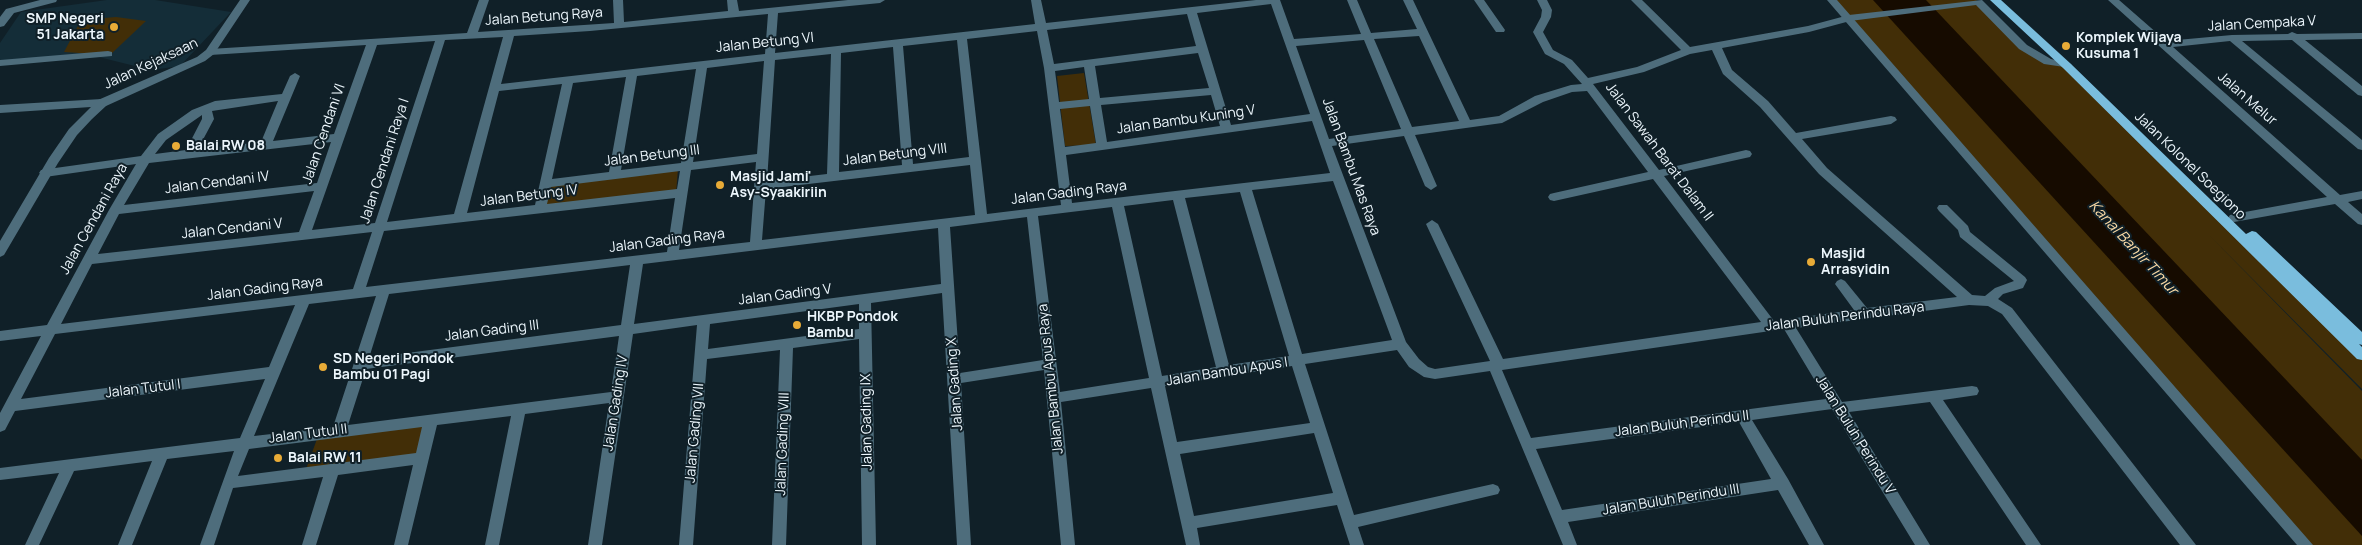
<!DOCTYPE html>
<html>
<head>
<meta charset="utf-8">
<style>
	body { margin:0 }
	canvas { display:block; background:#102028 }
</style>
</head>
<body>
<canvas width="2362" height="545"></canvas>
<script>
const ctx = document.querySelector('canvas').getContext('2d');
ctx.lineJoin = 'round';
function fill(path, color) { ctx.fillStyle = color; ctx.fill(path, 'evenodd'); }
const shape = rows => new Path2D(rows.map(r => 'M' + r).join(''));
function trace(path, color, width, dash) { ctx.strokeStyle = color; ctx.lineWidth = width; ctx.lineCap = dash ? 'butt' : 'round'; ctx.setLineDash(dash || []); ctx.stroke(path); }
function write(font, color, halo, rows, align = 'center') {
  ctx.font = font + ' Manrope,sans-serif'; ctx.lineWidth = 4; ctx.setLineDash([]); ctx.textBaseline = 'middle'; ctx.strokeStyle = halo; ctx.fillStyle = color; for (const [text, x, y, turn = 0] of rows) {
    ctx.save(); ctx.translate(x, y); ctx.rotate((+turn || 0) * Math.PI / 180); ctx.textAlign = isNaN(turn) ? turn : align; if (halo) ctx.strokeText(text, 0, 0); ctx.fillText(text, 0, 0); ctx.restore();
  }
}
fill(shape([
	[107,0,155,0,231,12,180,66,151,70,99,57,0,62,0,43,21,12]
]), '#142d38');
fill(shape([
	[1832,0,1976,0,2023,47,2067,66,2362,355,2362,389,2209,235,2362,391,2362,545,2306,545],
	[116,17,146,21,110,55,64,52,81,20],
	[1084,73,1096,145,1065,146,1057,76],
	[678,169,676,193,544,208,547,185],
	[430,425,420,457,305,472,317,439]
]), '#422e07');
fill(shape([
	[1873,0,1926,0,2362,460,2362,536]
]), '#160b00');
fill(shape([
	[40,0,57,0,56,2,14,13,4,26,0,27,0,17,6,9,40,0],
	[479,0,489,0,478,32,614,23,613,0,623,0,624,22,728,11,727,0,737,0,739,11,848,0,885,0,880,3,778,13,775,53,1035,24,1031,0,1041,0,1046,23,1256,0,1280,0,1294,39,1361,34,1347,0,1357,0,1371,33,1417,29,1403,0,1413,0,1470,120,1499,116,1535,96,1571,85,1582,84,1564,64,1545,54,1533,32,1541,17,1542,10,1537,0,1547,0,1552,10,1551,17,1543,32,1553,50,1572,60,1588,78,1637,67,1681,50,1631,0,1642,0,1690,47,1808,26,1849,15,1982,0,2027,45,2051,59,2071,64,2072,66,2071,68,2044,64,2019,49,1976,5,1850,21,1809,32,1722,48,1732,70,1768,101,1796,133,1891,116,1895,117,1897,120,1891,124,1802,139,1827,168,1972,295,1985,296,1995,288,2014,281,1960,237,1958,230,1939,211,1937,208,1939,205,1947,205,1968,226,1970,232,2025,277,2027,280,2023,288,2003,294,1998,299,2012,308,2196,545,2180,545,2002,314,1988,306,1969,305,1796,328,1842,402,1972,386,1977,387,1979,391,1977,395,1943,400,2041,545,2026,545,1930,402,1849,412,1930,545,1915,545,1832,409,1752,420,1788,479,1824,545,1809,545,1778,490,1568,522,1577,545,1563,545,1490,371,1435,379,1424,377,1409,367,1397,350,1305,364,1354,515,1493,484,1498,486,1500,490,1498,494,1358,527,1364,545,1350,545,1337,505,1197,528,1200,545,1186,545,1151,388,1061,402,1075,545,1061,545,1044,370,961,383,971,545,957,545,942,293,871,303,876,545,862,545,859,339,793,348,786,545,772,545,780,350,707,359,693,545,679,545,697,325,633,334,602,545,588,545,609,403,525,414,499,545,485,545,511,416,437,425,408,545,394,545,413,465,338,475,316,545,302,545,323,477,233,488,214,545,200,545,234,451,167,459,132,545,118,545,152,461,74,471,39,545,25,545,59,473,0,480,0,468,240,438,265,379,15,411,5,430,0,432,0,413,41,336,0,341,0,331,47,325,109,210,136,164,45,177,39,173,41,170,141,156,158,134,192,110,215,101,282,94,290,76,295,73,300,76,273,141,334,134,366,45,210,55,205,52,210,49,467,33,479,0],
	[1271,4,1310,114,1231,125,1197,13,1271,4],
	[768,14,765,54,501,84,514,36,590,31,768,14],
	[1187,14,1196,46,1054,64,1047,30,1187,14],
	[1037,31,1044,68,1061,205,987,214,967,39,1037,31],
	[1419,36,1459,121,1412,127,1374,39,1419,36],
	[503,37,454,214,387,222,445,40,503,37],
	[957,40,969,157,913,164,903,46,957,40],
	[1364,40,1401,129,1329,139,1296,46,1364,40],
	[435,41,375,223,312,230,377,45,435,41],
	[893,47,902,165,839,172,841,53,893,47],
	[1712,50,1723,74,1760,107,1819,174,1957,297,1867,308,1845,281,1841,279,1837,281,1835,284,1854,310,1774,321,1664,176,1750,157,1752,154,1750,151,1746,150,1659,170,1593,84,1644,72,1690,54,1712,50],
	[1198,53,1209,88,1100,98,1095,66,1198,53],
	[831,54,827,174,767,181,775,60,831,54],
	[764,61,757,154,693,162,707,68,764,61],
	[1084,67,1089,99,1059,102,1055,71,1084,67],
	[696,69,681,163,621,170,637,76,696,69],
	[626,77,609,172,552,179,573,83,626,77],
	[562,84,535,205,467,213,499,91,562,84],
	[1587,91,1648,172,1554,193,1550,194,1548,197,1550,200,1554,201,1653,179,1761,322,1503,359,1438,224,1432,220,1426,224,1490,361,1435,369,1428,367,1419,359,1406,342,1332,146,1404,136,1425,186,1431,190,1437,186,1415,135,1502,123,1543,102,1572,92,1587,91],
	[1211,95,1220,126,1107,142,1101,105,1211,95],
	[278,101,261,142,198,149,214,119,212,111,278,101],
	[1090,106,1096,143,1065,147,1060,109,1090,106],
	[202,115,202,119,186,150,155,154,166,140,202,115],
	[1312,121,1330,173,1072,203,1066,155,1312,121],
	[331,142,317,183,124,205,149,163,331,142],
	[756,162,750,242,679,250,691,170,756,162],
	[970,165,975,215,762,240,766,189,970,165],
	[680,171,677,189,547,204,551,187,680,171],
	[1333,181,1392,340,1302,354,1252,190,1333,181],
	[314,191,299,232,98,254,119,214,314,191],
	[1240,192,1289,356,1229,365,1185,198,1240,192],
	[675,198,667,252,366,287,384,231,675,198],
	[1173,200,1216,367,1162,376,1124,206,1173,200],
	[1112,207,1149,378,1060,392,1038,216,1112,207],
	[1027,217,1043,360,960,373,950,227,1027,217],
	[938,228,941,284,634,324,643,264,938,228],
	[372,232,353,289,61,324,92,264,372,232],
	[630,265,621,325,369,358,389,294,630,265],
	[376,296,333,427,254,436,309,304,376,296],
	[859,304,859,329,708,349,710,324,859,304],
	[295,305,269,367,21,399,55,334,295,305],
	[1784,329,1826,399,1531,438,1502,370,1784,329],
	[619,336,611,392,348,425,366,369,619,336],
	[1292,366,1310,423,1177,442,1165,386,1292,366],
	[1739,422,1771,479,1562,510,1536,449,1739,422],
	[422,427,416,453,238,476,249,449,422,427],
	[1314,433,1333,493,1194,516,1180,454,1314,433],
	[1474,0,1484,0,1505,30,1504,32,1496,32,1474,0],
	[2108,0,2119,0,2166,41,2232,35,2288,34,2292,32,2297,34,2362,33,2362,39,2305,40,2362,86,2362,96,2358,95,2292,40,2242,41,2362,140,2362,150,2358,149,2230,41,2173,47,2340,195,2362,191,2362,199,2348,202,2362,214,2362,225,2358,224,2335,204,2234,222,2230,221,2228,218,2230,215,2234,214,2327,197,2108,0],
	[108,51,112,52,112,56,0,66,0,60,108,51],
	[102,99,106,100,108,103,106,106,0,113,0,105,102,99]
]), '#4e6d7c');
fill(shape([
	[240,0,250,0,214,54,205,61,106,106,92,119,77,135,58,163,4,255,0,257,0,241,49,158,69,129,98,100,197,57,206,50,240,0],
	[1827,0,1837,0,2313,545,2297,545,1827,0]
]), '#4e6d7c');
fill(shape([
	[1990,0,2001,0,2071,64,2246,234,2252,231,2256,232,2362,332,2362,345,2359,344,2362,347,2362,360,2357,359,2063,68,1990,0]
]), '#7abddd');
for (const [x, y, r, color] of [
	[114,27,5,"#e8ab37"],
	[2066,46,5,"#e8ab37"],
	[176,146,5,"#e8ab37"],
	[720,185,5,"#e8ab37"],
	[1811,262,5,"#e8ab37"],
	[797,325,5,"#e8ab37"],
	[323,367,5,"#e8ab37"],
	[278,458,5,"#e8ab37"]
]) { const dot = new Path2D(); dot.arc(x, y, r, 0, 2 * Math.PI); ctx.fillStyle = color; ctx.fill(dot); trace(dot, '#102028', 2); }
write('14px', '#ecf6fc', '#102028', [
	["Jalan Betung Raya",544,17,-4],
	["Jalan Cempaka V",2262,24,-3],
	["Jalan Betung VI",765,43,-6],
	["Jalan Kejaksaan",151,64,-25],
	["Jalan Melur",2247,99,41],
	["Jalan Bambu Kuning V",1186,120,-8],
	["Jalan Cendani VI",324,134,-71],
	["Jalan Sawah Barat Dalam II",1659,152,53],
	["Jalan Betung VIII",895,155,-7],
	["Jalan Betung III",652,156,-7],
	["Jalan Cendani Raya I",385,161,-72],
	["Jalan Kolonel Soegiono",2190,166,44],
	["Jalan Bambu Mas Raya",1351,167,70],
	["Jalan Cendani IV",217,183,-7],
	["Jalan Gading Raya",1069,193,-7],
	["Jalan Betung IV",529,196,-7],
	["Jalan Cendani Raya",94,219,-61],
	["Jalan Cendani V",232,229,-6],
	["Jalan Gading Raya",667,241,-7],
	["Jalan Gading Raya",265,289,-7],
	["Jalan Gading V",785,295,-7],
	["Jalan Buluh Perindu Raya",1845,317,-7],
	["Jalan Gading III",492,331,-7],
	["Jalan Bambu Apus I",1227,372,-9],
	["Jalan Bambu Apus Raya",1051,379,-96],
	["Jalan Gading X",955,384,-94],
	["Jalan Tutul I",143,389,-7],
	["Jalan Gading IV",616,403,-81],
	["Jalan Gading IX",867,422,-91],
	["Jalan Buluh Perindu II",1682,424,-7],
	["Jalan Gading VII",695,433,-85],
	["Jalan Tutul II",308,434,-7],
	["Jalan Buluh Perindu V",1855,435,58],
	["Jalan Gading VIII",783,444,-88],
	["Jalan Buluh Perindu III",1671,500,-9]
]);
write('bold 14px', '#ecf6fc', '#102028', [
	["SMP Negeri",104,19,"right"],
	["51 Jakarta",104,35,"right"],
	["Komplek Wijaya",2076,38],
	["Kusuma 1",2076,54],
	["Balai RW 08",186,146],
	["Masjid Jami'",730,177],
	["Asy-Syaakiriin",730,193],
	["Masjid",1821,254],
	["Arrasyidin",1821,270],
	["HKBP Pondok",807,317],
	["Bambu",807,333],
	["SD Negeri Pondok",333,359],
	["Bambu 01 Pagi",333,375],
	["Balai RW 11",288,458]
], 'left');
write('italic 15px', '#f9d9a5', '#102028', [
	["Kanal Banjir Timur",2133,248,47]
]);
</script>
</body>
</html>
